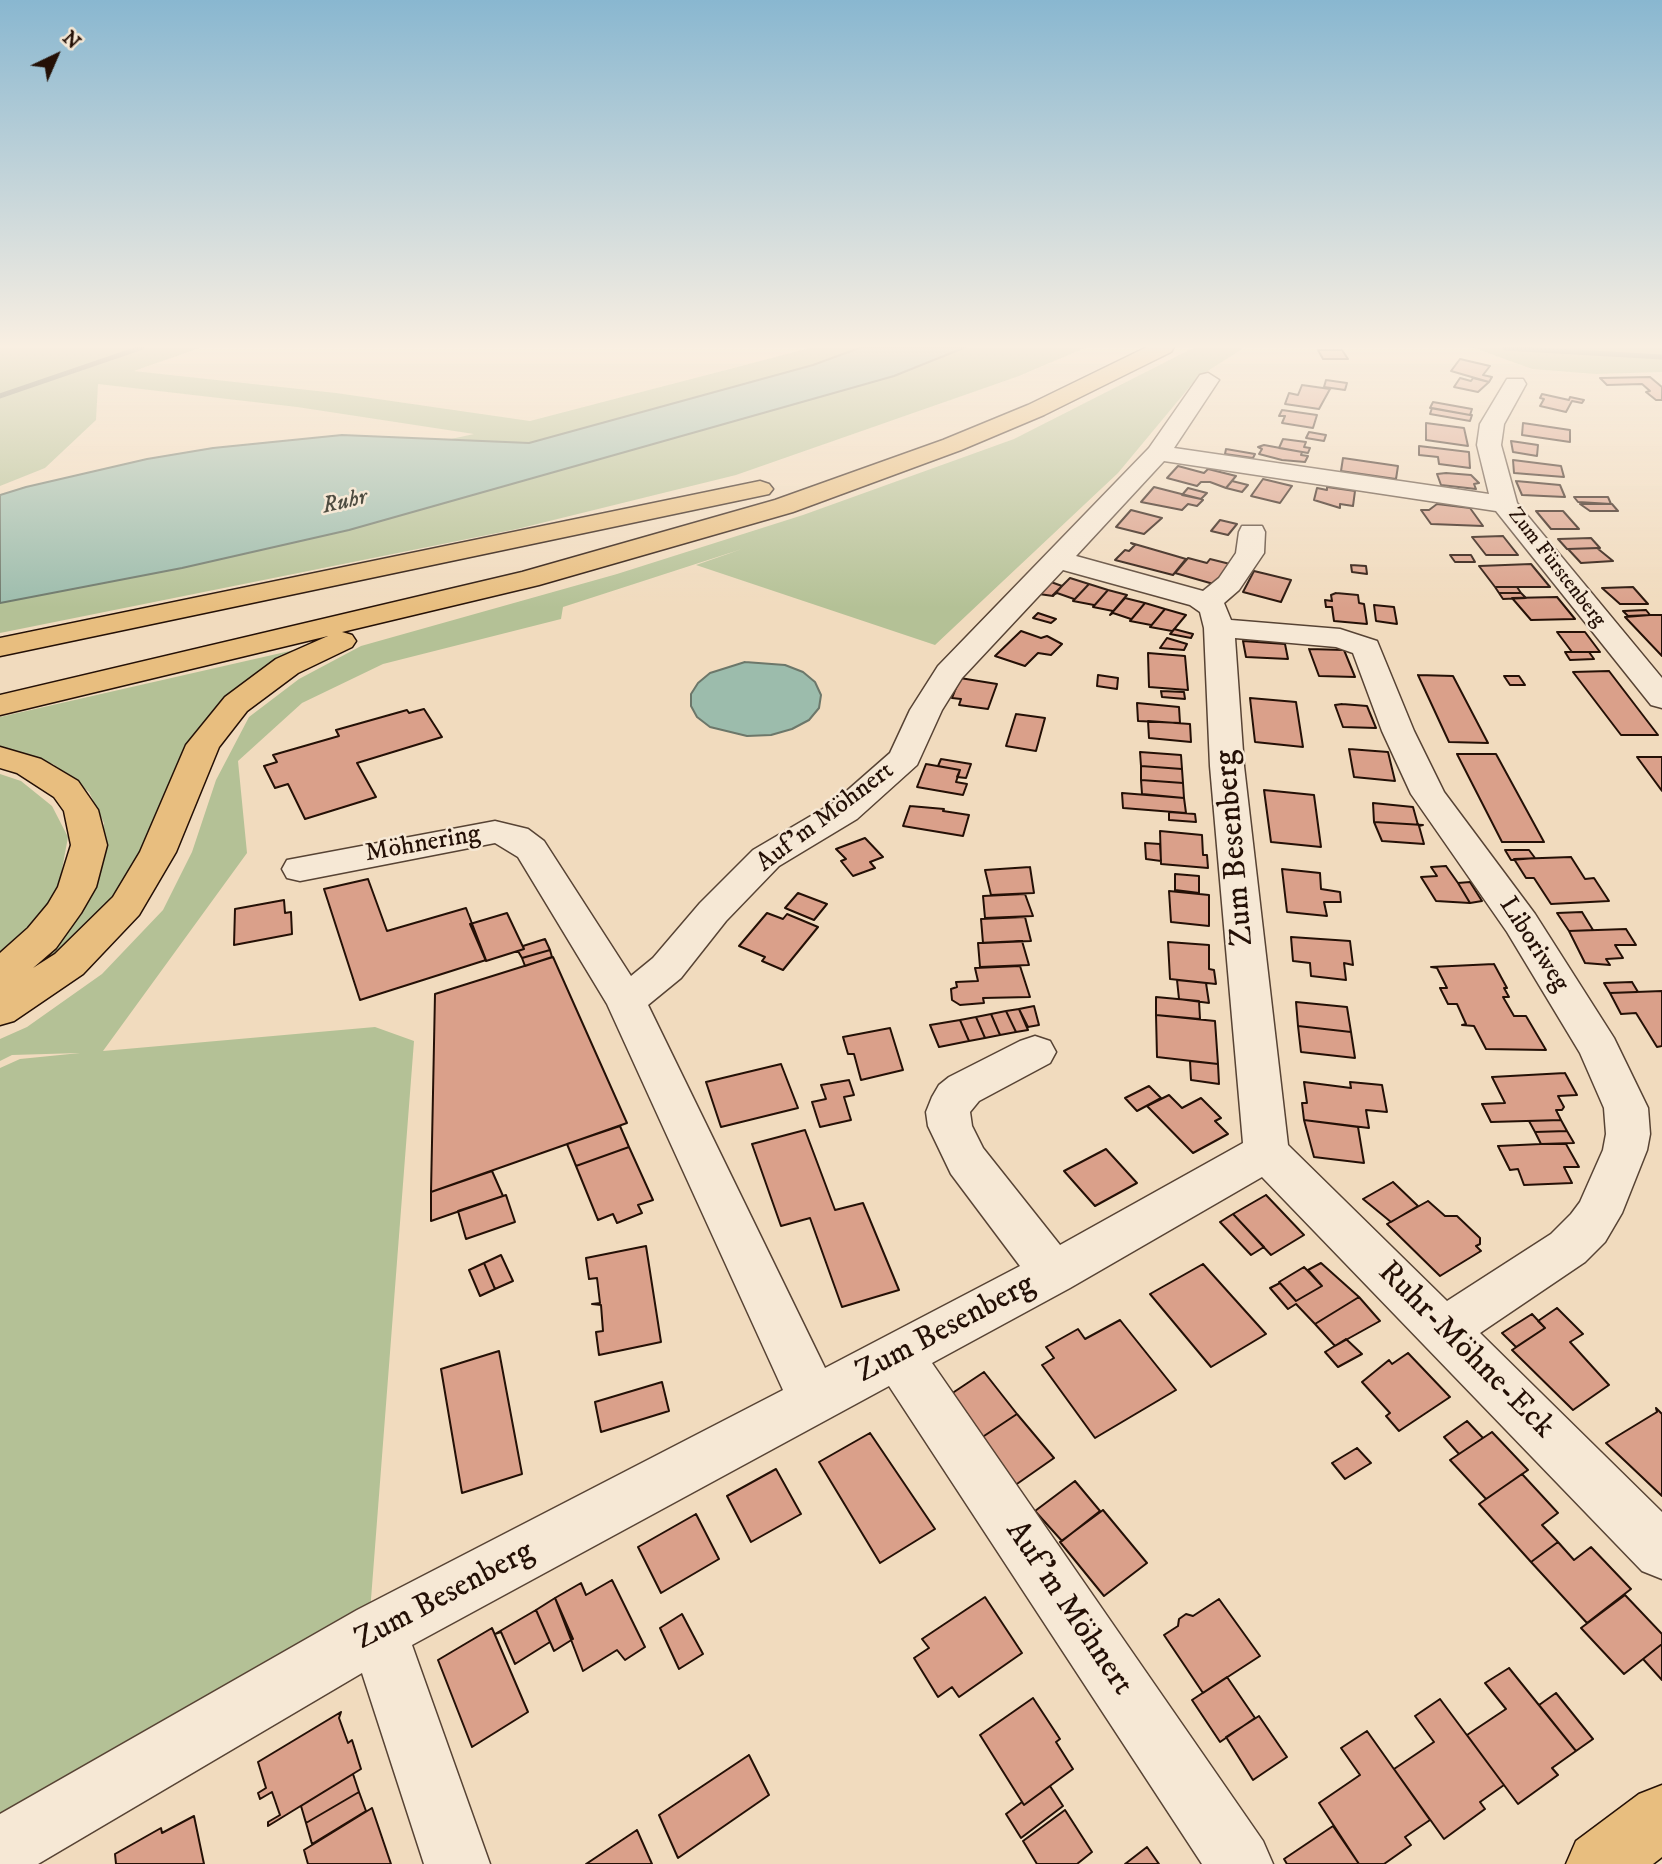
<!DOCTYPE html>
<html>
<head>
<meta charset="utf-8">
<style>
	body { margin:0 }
	#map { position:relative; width:1662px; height:1864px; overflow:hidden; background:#f1dbbe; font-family:"IM FELL DW Pica",serif }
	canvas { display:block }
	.north { position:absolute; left:21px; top:21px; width:70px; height:70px; -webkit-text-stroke:5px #f6e8d5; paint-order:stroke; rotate:44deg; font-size:19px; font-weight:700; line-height:28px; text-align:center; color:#241006 }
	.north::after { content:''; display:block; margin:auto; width:24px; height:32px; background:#241006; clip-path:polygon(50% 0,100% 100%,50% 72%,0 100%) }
</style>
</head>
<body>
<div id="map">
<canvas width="1662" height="1864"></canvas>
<div class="north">N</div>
</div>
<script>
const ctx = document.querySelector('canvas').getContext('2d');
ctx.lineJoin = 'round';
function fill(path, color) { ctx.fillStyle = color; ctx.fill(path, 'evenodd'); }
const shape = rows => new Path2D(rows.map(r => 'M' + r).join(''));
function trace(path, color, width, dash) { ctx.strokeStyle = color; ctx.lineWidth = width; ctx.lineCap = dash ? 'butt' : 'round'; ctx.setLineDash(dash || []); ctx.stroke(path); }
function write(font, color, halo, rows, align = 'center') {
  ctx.font = font + ' "IM FELL DW Pica",serif'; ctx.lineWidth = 5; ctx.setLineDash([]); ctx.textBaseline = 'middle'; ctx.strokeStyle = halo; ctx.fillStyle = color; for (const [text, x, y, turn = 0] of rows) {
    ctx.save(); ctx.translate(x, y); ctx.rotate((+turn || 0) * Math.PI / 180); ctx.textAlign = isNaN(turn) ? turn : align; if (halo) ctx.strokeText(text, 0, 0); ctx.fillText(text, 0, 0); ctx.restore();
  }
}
fill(shape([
	[0,347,202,347,134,371,336,393,530,421,814,347,889,347,591,429,305,493,299,472,474,434,297,407,98,384,96,420,45,468,0,486],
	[966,347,1087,347,1019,376,736,475,517,529,0,633,0,603,182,568,349,530,894,376],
	[1195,347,1245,347,1197,378,1118,473,935,645,696,565,742,549,563,607,561,619,383,664,302,703,238,761,247,853,103,1051,375,1027,414,1041,370,1612,0,1825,0,1068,20,1059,80,1053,12,1055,0,1061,0,1039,27,1027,102,974,163,910,192,852,216,780,249,717,299,679,361,646,617,574,803,515,1014,439],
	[1472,347,1662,347,1662,372,1596,374,1532,369],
	[303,648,190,741,139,860,106,916,62,957,4,990,43,960,81,915,97,874,104,823,89,792,53,764,0,748,0,717],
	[0,774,21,781,52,806,68,837,58,891,16,940,0,952]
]), '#b4c196');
const water = shape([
	[862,347,966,347,894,376,349,530,182,568,0,603,0,495,26,487,147,459,213,448,342,435,529,443,813,365,862,347],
	[745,662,785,665,803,672,815,682,821,695,819,708,809,720,792,729,771,735,747,736,710,727,697,717,691,706,691,694,698,683,710,673,745,662]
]);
fill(water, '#9cbcac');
trace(water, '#6c776a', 2);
trace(shape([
	[1505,348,1662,357],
	[0,396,143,347]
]), '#6c776a', 5);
const building = shape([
	[1318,350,1342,350,1348,359,1323,359,1318,350],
	[1460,359,1490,366,1483,375,1492,377,1489,382,1451,371,1460,359],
	[1650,377,1662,387,1662,400,1656,400,1646,392,1650,391,1642,384,1607,385,1600,378,1650,377],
	[1460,378,1471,381,1473,378,1489,382,1478,392,1454,387,1460,378],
	[1326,380,1347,383,1345,390,1324,387,1326,380],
	[1302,385,1330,389,1319,409,1285,404,1289,393,1298,395,1302,385],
	[1542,394,1569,400,1570,397,1584,400,1582,403,1572,401,1566,412,1540,406,1544,399,1540,398,1542,394],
	[1433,402,1472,409,1470,415,1430,408,1433,402],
	[1432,408,1470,415,1472,415,1470,421,1430,414,1432,408],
	[1282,410,1317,415,1313,428,1282,423,1285,416,1279,416,1282,410],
	[1426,423,1464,428,1468,446,1426,440,1426,423],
	[1523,423,1570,430,1570,442,1522,435,1523,423],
	[1309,432,1326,435,1324,441,1306,438,1309,432],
	[1283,439,1306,442,1304,447,1310,448,1308,453,1279,448,1283,439],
	[1511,441,1538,445,1537,456,1513,452,1511,441],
	[1264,445,1302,452,1301,455,1308,456,1305,462,1282,460,1259,454,1262,449,1258,447,1264,445],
	[1419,446,1469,452,1470,468,1439,464,1438,457,1419,455,1419,446],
	[1226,449,1255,454,1253,458,1225,454,1226,449],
	[1343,458,1398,466,1396,479,1341,471,1343,458],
	[1513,460,1561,466,1564,477,1514,473,1513,460],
	[1178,466,1204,473,1208,469,1236,476,1226,488,1210,482,1201,482,1197,486,1167,478,1178,466],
	[1446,473,1471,475,1479,483,1474,484,1476,489,1441,485,1437,474,1446,473],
	[1263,479,1292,486,1280,503,1251,496,1263,479],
	[1232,481,1248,485,1242,492,1226,488,1232,481],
	[1516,481,1560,485,1565,497,1522,495,1516,481],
	[1154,487,1201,499,1203,500,1197,506,1188,504,1182,510,1141,502,1154,487],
	[1327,487,1355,491,1353,506,1340,504,1340,508,1314,500,1317,488,1327,490,1327,487],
	[1188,488,1207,493,1201,499,1182,495,1188,488],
	[1574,497,1608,497,1611,504,1578,502,1574,497],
	[1437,504,1470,508,1483,526,1431,524,1421,510,1429,510,1437,504],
	[1580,504,1612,504,1618,511,1590,511,1580,504],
	[1131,510,1162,518,1144,534,1116,527,1131,510],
	[1536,511,1563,511,1579,529,1551,529,1536,511],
	[1220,520,1237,524,1228,535,1211,531,1220,520],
	[1503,536,1518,555,1486,555,1472,537,1503,536],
	[1591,538,1600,548,1567,549,1558,539,1591,538],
	[1131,543,1169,554,1186,559,1173,575,1115,560,1125,550,1129,551,1135,545,1131,543],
	[1597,548,1613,561,1581,563,1568,549,1597,548],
	[1450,555,1471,555,1475,562,1455,562,1450,555],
	[1188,558,1207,563,1210,559,1234,565,1217,585,1175,573,1188,558],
	[1531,564,1550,587,1495,587,1479,566,1531,564],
	[1351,565,1366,566,1367,574,1352,572,1351,565],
	[1254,571,1291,580,1281,602,1243,592,1254,571],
	[1070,578,1089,584,1073,601,1074,599,1057,593,1053,595,1070,578],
	[1051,582,1062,586,1053,596,1039,594,1051,582],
	[1089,584,1108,590,1093,607,1094,605,1073,601,1089,584],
	[1495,587,1517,587,1521,593,1499,593,1495,587],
	[1633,587,1648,604,1620,604,1602,588,1633,587],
	[1108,590,1127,595,1110,615,1113,611,1093,607,1108,590],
	[1336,593,1358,595,1359,603,1364,604,1367,624,1334,621,1332,607,1326,607,1325,600,1332,601,1331,595,1336,593],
	[1499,593,1521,593,1526,598,1503,599,1499,593],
	[1557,597,1575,619,1531,620,1512,598,1557,597],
	[1125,598,1145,603,1130,621,1131,619,1113,613,1110,615,1125,598],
	[1145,603,1165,609,1150,627,1151,625,1130,621,1145,603],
	[1374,605,1394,607,1397,624,1376,621,1374,605],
	[1165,609,1186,615,1171,633,1172,631,1150,627,1165,609],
	[1646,610,1650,615,1628,616,1623,611,1646,610],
	[1038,613,1056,619,1051,623,1033,618,1038,613],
	[1650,615,1662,615,1662,656,1625,617,1650,615],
	[1174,629,1193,634,1191,638,1170,634,1174,629],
	[1021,631,1041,638,1047,636,1062,644,1051,655,1038,653,1025,666,995,656,1021,631],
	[1557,632,1585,632,1600,652,1572,652,1557,632],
	[1167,638,1187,644,1184,650,1160,648,1167,638],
	[1243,641,1285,644,1288,659,1246,657,1243,641],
	[1309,649,1344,650,1355,677,1319,676,1309,649],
	[1565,652,1589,652,1594,659,1570,660,1565,652],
	[1148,653,1185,656,1188,690,1149,687,1148,653],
	[1609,671,1658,735,1621,735,1573,672,1609,671],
	[1098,675,1118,678,1117,689,1097,686,1098,675],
	[1418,675,1453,676,1488,743,1449,742,1418,675],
	[1504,676,1519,676,1525,685,1510,685,1504,676],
	[960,678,997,684,988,709,959,705,961,699,952,698,960,678],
	[1161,691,1184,692,1185,699,1162,697,1161,691],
	[1250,698,1296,702,1303,747,1255,742,1250,698],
	[1137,703,1179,707,1180,723,1138,721,1137,703],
	[1342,704,1367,706,1376,728,1343,727,1335,705,1342,704],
	[424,709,442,737,357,763,376,797,305,819,288,784,275,788,264,766,277,762,273,755,339,736,336,730,407,710,409,713,424,709],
	[1016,714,1045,718,1036,751,1006,746,1016,714],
	[1148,721,1190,724,1191,742,1149,738,1148,721],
	[1349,749,1388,752,1395,781,1354,777,1349,749],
	[1140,752,1181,755,1182,769,1141,766,1140,752],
	[1457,754,1496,754,1544,842,1502,842,1457,754],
	[1637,757,1662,757,1662,791,1637,757],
	[941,759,971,764,966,778,957,777,960,770,938,766,941,759],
	[926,764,960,770,956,782,967,784,963,795,917,787,926,764],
	[1141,766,1182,769,1183,783,1141,780,1141,766],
	[1141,780,1183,783,1184,798,1142,794,1141,780],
	[1264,790,1314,795,1321,847,1271,842,1264,790],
	[1122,793,1184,798,1186,813,1123,808,1122,793],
	[1373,803,1413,807,1418,825,1423,825,1374,822,1373,803],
	[910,806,944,809,943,811,969,815,963,836,903,826,910,806],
	[1169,812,1195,814,1196,822,1169,820,1169,812],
	[1374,822,1423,825,1419,826,1424,844,1382,841,1374,822],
	[1160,831,1202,835,1203,855,1207,855,1208,868,1161,864,1160,831],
	[865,838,883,857,870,862,875,868,853,876,841,861,846,859,836,849,865,838],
	[1145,843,1160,844,1161,861,1146,859,1145,843],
	[1505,850,1529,850,1535,858,1511,860,1505,850],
	[1571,857,1585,879,1594,878,1609,901,1551,904,1534,878,1526,878,1514,859,1571,857],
	[1446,866,1458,883,1470,903,1436,901,1421,877,1437,876,1431,867,1446,866],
	[1030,867,1034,893,991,895,985,870,1030,867],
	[1282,869,1320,873,1321,889,1340,892,1341,902,1324,902,1327,916,1287,912,1282,869],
	[1175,874,1199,876,1199,893,1175,890,1175,874],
	[368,879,387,931,466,908,486,960,360,1000,324,889,368,879],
	[1470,882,1482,901,1470,903,1458,883,1470,882],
	[1169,891,1209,895,1209,926,1171,922,1169,891],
	[798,893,827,904,814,920,785,908,798,893],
	[1025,894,1033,916,985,918,983,896,1025,894],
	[284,900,285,913,291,912,292,934,234,945,235,909,284,900],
	[1582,912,1593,930,1569,931,1557,913,1582,912],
	[507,913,524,949,486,961,470,924,507,913],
	[767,913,783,919,787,914,818,927,783,970,762,961,765,957,739,946,767,913],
	[1025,917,1031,941,983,943,981,919,1025,917],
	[1626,929,1636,945,1615,945,1623,958,1606,959,1610,965,1585,963,1569,931,1626,929],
	[1291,937,1350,941,1353,965,1344,963,1346,980,1311,976,1310,963,1293,961,1291,937],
	[545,939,550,950,522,958,518,951,524,949,523,946,545,939],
	[1022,941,1029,965,980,967,978,943,1022,941],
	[1168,942,1209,945,1209,969,1214,970,1216,984,1170,979,1168,942],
	[550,950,552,957,525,966,522,958,550,950],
	[553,957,627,1123,431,1192,435,994,553,957],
	[1494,964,1507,988,1504,988,1509,997,1503,997,1514,1016,1526,1016,1546,1050,1486,1049,1474,1026,1462,1025,1466,1024,1457,1004,1448,1004,1440,988,1447,988,1437,968,1431,967,1494,964],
	[1020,966,1030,997,983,998,984,1003,960,1005,952,1000,951,989,957,987,956,982,978,981,975,968,1020,966],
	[1177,980,1206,983,1209,1003,1179,999,1177,980],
	[1632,982,1638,992,1610,993,1604,983,1632,982],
	[1662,991,1662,1046,1657,1047,1636,1013,1621,1014,1610,993,1662,991],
	[1156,997,1199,1001,1200,1019,1156,1015,1156,997],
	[1296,1002,1347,1007,1351,1032,1298,1026,1296,1002],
	[1034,1006,1039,1025,1028,1027,1019,1009,1034,1006],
	[1019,1009,1028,1030,1016,1032,1006,1011,1019,1009],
	[1006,1011,1016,1032,1000,1035,991,1014,1006,1011],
	[991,1014,1000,1035,985,1038,976,1017,991,1014],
	[1156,1015,1215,1021,1218,1064,1157,1057,1156,1015],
	[976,1017,985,1038,969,1041,960,1020,976,1017],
	[960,1020,969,1041,939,1047,930,1025,960,1020],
	[1298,1026,1351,1032,1355,1058,1301,1052,1298,1026],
	[890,1028,903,1070,861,1080,854,1054,848,1054,843,1037,890,1028],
	[1190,1061,1218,1064,1219,1084,1191,1080,1190,1061],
	[781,1064,798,1108,721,1127,706,1082,781,1064],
	[1565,1073,1577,1095,1558,1096,1564,1107,1562,1110,1556,1110,1561,1120,1491,1122,1482,1104,1505,1103,1492,1077,1565,1073],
	[849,1080,854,1095,844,1097,851,1120,820,1127,812,1102,826,1099,821,1085,849,1080],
	[1304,1082,1351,1088,1350,1082,1382,1085,1387,1112,1366,1110,1369,1128,1304,1120,1302,1103,1307,1103,1304,1082],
	[1149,1086,1161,1098,1137,1111,1125,1098,1149,1086],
	[1169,1095,1182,1108,1201,1098,1221,1118,1215,1121,1228,1134,1193,1153,1147,1106,1169,1095],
	[1304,1120,1358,1127,1364,1163,1314,1157,1304,1120],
	[1561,1120,1567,1131,1535,1132,1529,1121,1561,1120],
	[620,1126,629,1147,576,1166,567,1144,620,1126],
	[805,1130,835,1210,863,1203,899,1290,842,1307,810,1218,781,1226,752,1144,805,1130],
	[1567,1131,1574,1143,1541,1144,1535,1132,1567,1131],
	[1541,1144,1566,1144,1579,1167,1564,1167,1572,1183,1524,1185,1518,1169,1510,1170,1498,1146,1541,1144],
	[629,1147,653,1200,638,1205,642,1213,617,1223,613,1214,598,1220,576,1166,629,1147],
	[1106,1149,1137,1183,1095,1206,1064,1171,1106,1149],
	[492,1171,503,1196,431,1221,431,1192,492,1171],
	[1393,1182,1418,1206,1391,1222,1363,1199,1393,1182],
	[506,1195,515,1222,466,1239,458,1211,506,1195],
	[1266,1195,1304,1235,1271,1255,1233,1214,1266,1195],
	[1428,1201,1445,1216,1457,1216,1480,1238,1480,1244,1476,1246,1481,1251,1440,1276,1387,1224,1428,1201],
	[1233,1214,1264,1247,1251,1255,1220,1222,1233,1214],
	[646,1246,661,1342,599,1355,596,1332,603,1331,601,1305,592,1304,600,1303,597,1278,589,1279,586,1258,646,1246],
	[501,1255,513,1281,495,1289,484,1263,501,1255],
	[484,1263,495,1289,480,1296,469,1270,484,1263],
	[1321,1263,1359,1297,1315,1324,1296,1304,1288,1309,1270,1288,1280,1283,1296,1301,1322,1286,1308,1270,1321,1263],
	[1203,1264,1266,1334,1211,1367,1150,1294,1203,1264],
	[1304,1267,1322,1286,1296,1301,1279,1282,1304,1267],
	[1359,1297,1380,1321,1335,1346,1315,1324,1359,1297],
	[1557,1308,1583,1334,1570,1342,1609,1385,1573,1410,1512,1350,1545,1328,1538,1321,1557,1308],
	[1532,1314,1545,1328,1516,1347,1502,1333,1532,1314],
	[1120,1320,1176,1390,1095,1438,1042,1365,1054,1358,1046,1347,1078,1329,1085,1339,1120,1320],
	[1346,1339,1362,1354,1338,1367,1325,1352,1346,1339],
	[499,1351,522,1474,462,1493,441,1369,499,1351],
	[1408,1353,1450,1397,1399,1431,1386,1416,1390,1413,1362,1382,1389,1360,1392,1364,1408,1353],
	[984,1372,1017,1414,978,1440,945,1398,984,1372],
	[662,1382,669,1411,601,1432,595,1402,662,1382],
	[1656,1408,1662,1414,1662,1496,1606,1443,1657,1412,1656,1408],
	[1017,1414,1054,1458,1014,1486,978,1440,1017,1414],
	[1467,1421,1483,1438,1459,1454,1444,1437,1467,1421],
	[1492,1432,1528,1470,1486,1499,1450,1460,1492,1432],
	[870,1433,935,1529,880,1563,819,1462,870,1433],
	[1357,1448,1371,1463,1345,1479,1332,1463,1357,1448],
	[776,1469,801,1514,751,1542,727,1496,776,1469],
	[1522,1474,1558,1513,1542,1525,1558,1542,1531,1562,1479,1504,1522,1474],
	[1075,1481,1100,1511,1062,1541,1035,1511,1075,1481],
	[1103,1510,1147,1563,1104,1596,1060,1542,1103,1510],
	[696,1514,719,1559,661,1593,638,1547,696,1514],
	[1558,1542,1574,1560,1591,1547,1631,1589,1587,1623,1531,1562,1558,1542],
	[612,1580,645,1647,625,1660,617,1650,583,1671,555,1598,581,1583,586,1595,612,1580],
	[1625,1595,1662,1634,1662,1644,1624,1674,1581,1628,1625,1595],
	[985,1597,1022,1653,959,1697,952,1687,938,1697,914,1658,929,1648,922,1639,985,1597],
	[555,1598,573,1639,554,1651,536,1610,555,1598],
	[1219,1599,1260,1656,1203,1693,1164,1635,1178,1626,1179,1619,1186,1614,1193,1616,1219,1599],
	[536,1610,550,1642,515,1664,501,1632,495,1634,536,1610],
	[682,1614,703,1654,679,1669,660,1628,682,1614],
	[492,1628,528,1712,472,1747,438,1660,492,1628],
	[1662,1644,1662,1680,1643,1659,1662,1644],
	[1509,1668,1576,1751,1552,1768,1558,1775,1518,1804,1467,1735,1506,1709,1485,1683,1509,1668],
	[1227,1677,1255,1718,1220,1742,1192,1700,1227,1677],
	[1556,1693,1593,1739,1576,1751,1539,1705,1556,1693],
	[1033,1698,1060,1739,1056,1742,1073,1769,1024,1805,980,1735,1033,1698],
	[1440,1699,1504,1785,1480,1802,1485,1809,1444,1839,1394,1769,1434,1742,1415,1716,1440,1699],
	[341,1712,339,1718,348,1743,352,1740,361,1769,268,1826,268,1822,280,1815,272,1792,260,1799,258,1793,266,1788,258,1762,341,1712],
	[1259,1716,1287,1757,1253,1780,1226,1737,1259,1716],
	[1367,1731,1430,1820,1405,1837,1411,1845,1384,1864,1359,1864,1319,1803,1360,1775,1341,1748,1367,1731],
	[749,1755,769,1795,678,1858,659,1815,749,1755],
	[353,1774,359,1792,306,1823,301,1806,353,1774],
	[1050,1786,1063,1806,1021,1838,1006,1814,1022,1802,1024,1805,1050,1786],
	[359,1792,366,1811,312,1844,306,1823,359,1792],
	[372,1808,391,1864,308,1864,304,1850,372,1808],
	[1065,1810,1092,1852,1077,1864,1037,1864,1023,1841,1065,1810],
	[194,1816,204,1864,116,1864,115,1854,161,1828,162,1833,194,1816],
	[1333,1826,1359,1864,1287,1864,1284,1859,1333,1826],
	[637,1830,652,1864,586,1864,637,1830],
	[1147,1847,1159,1864,1125,1864,1147,1847]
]);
fill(building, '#daa08a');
trace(building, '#241006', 2);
const minor = shape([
	[1208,373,1219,380,1174,448,1489,494,1477,445,1480,424,1507,379,1523,379,1526,384,1504,424,1501,445,1517,503,1662,678,1662,708,1651,705,1496,511,1164,461,1076,556,1203,591,1219,578,1236,553,1239,532,1242,526,1262,526,1265,532,1264,553,1239,590,1224,603,1231,620,1340,629,1377,641,1414,731,1444,792,1535,914,1614,1038,1648,1108,1650,1134,1647,1150,1622,1213,1605,1242,1585,1262,1480,1333,1662,1512,1662,1579,1642,1571,1262,1177,1070,1288,932,1363,1263,1841,1273,1864,1202,1864,889,1386,412,1645,490,1864,424,1864,362,1673,38,1864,0,1864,0,1814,357,1610,783,1390,607,1004,518,857,495,843,300,881,287,878,282,869,287,860,495,821,528,829,544,841,631,976,653,958,700,903,753,850,833,803,890,753,910,710,938,666,1149,448,1200,375,1208,373],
	[1063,570,1190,605,1200,612,1204,628,1210,766,1243,1143,1060,1245,983,1148,972,1126,970,1112,979,1101,1050,1063,1056,1052,1050,1041,1035,1036,1020,1041,949,1077,939,1085,932,1097,926,1112,928,1126,951,1174,1020,1266,825,1368,648,1005,681,978,726,921,779,866,857,819,917,765,942,710,962,678,1063,570],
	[1235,638,1336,647,1353,653,1382,731,1411,794,1507,932,1580,1053,1604,1108,1606,1134,1603,1150,1580,1202,1571,1214,1551,1234,1447,1301,1288,1145,1244,766,1235,638]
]);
const major = shape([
	[1662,1785,1662,1857,1653,1864,1566,1864,1576,1841,1639,1794,1662,1785]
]);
const highway = shape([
	[1147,347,1174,347,1171,352,1044,415,961,450,793,512,539,585,342,632,352,635,356,641,352,647,298,673,247,711,219,747,176,852,139,915,83,974,14,1021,0,1025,0,953,28,928,48,904,58,887,71,845,64,811,54,797,17,773,0,768,0,747,41,759,78,781,98,810,107,845,96,887,81,913,56,948,33,968,55,954,113,897,140,852,186,745,225,697,276,659,328,636,0,715,0,695,522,572,775,500,943,440,1028,405,1147,347],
	[760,481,769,484,773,489,769,494,0,656,0,638,760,481]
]);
trace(minor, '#574334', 3);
trace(major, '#241006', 3);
trace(highway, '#241006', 3);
fill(minor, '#f6e8d5');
fill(major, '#e8be7f');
fill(highway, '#e8be7f');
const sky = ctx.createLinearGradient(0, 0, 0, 608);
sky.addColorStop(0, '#89b7d0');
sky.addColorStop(0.57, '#f9efe2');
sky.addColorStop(1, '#f9efe200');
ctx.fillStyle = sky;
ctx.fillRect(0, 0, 1662, 608);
write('21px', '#241006', '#f6e8d5', [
	["Zum Fürstenberg",1556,568,52]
]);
write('italic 23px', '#4e4c40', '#f6e8d5', [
	["Ruhr",345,503,-13]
]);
write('26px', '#241006', '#f6e8d5', [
	["Auf'm Möhnert",826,818,-37],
	["Möhnering",423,845,-10],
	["Liboriweg",1533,945,57]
]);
write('32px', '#241006', '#f6e8d5', [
	["Zum Besenberg",1236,848,-95],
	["Zum Besenberg",946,1330,-28],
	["Ruhr-Möhne-Eck",1465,1351,45],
	["Zum Besenberg",445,1597,-28],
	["Auf'm Möhnert",1068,1609,56]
]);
</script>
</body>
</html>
